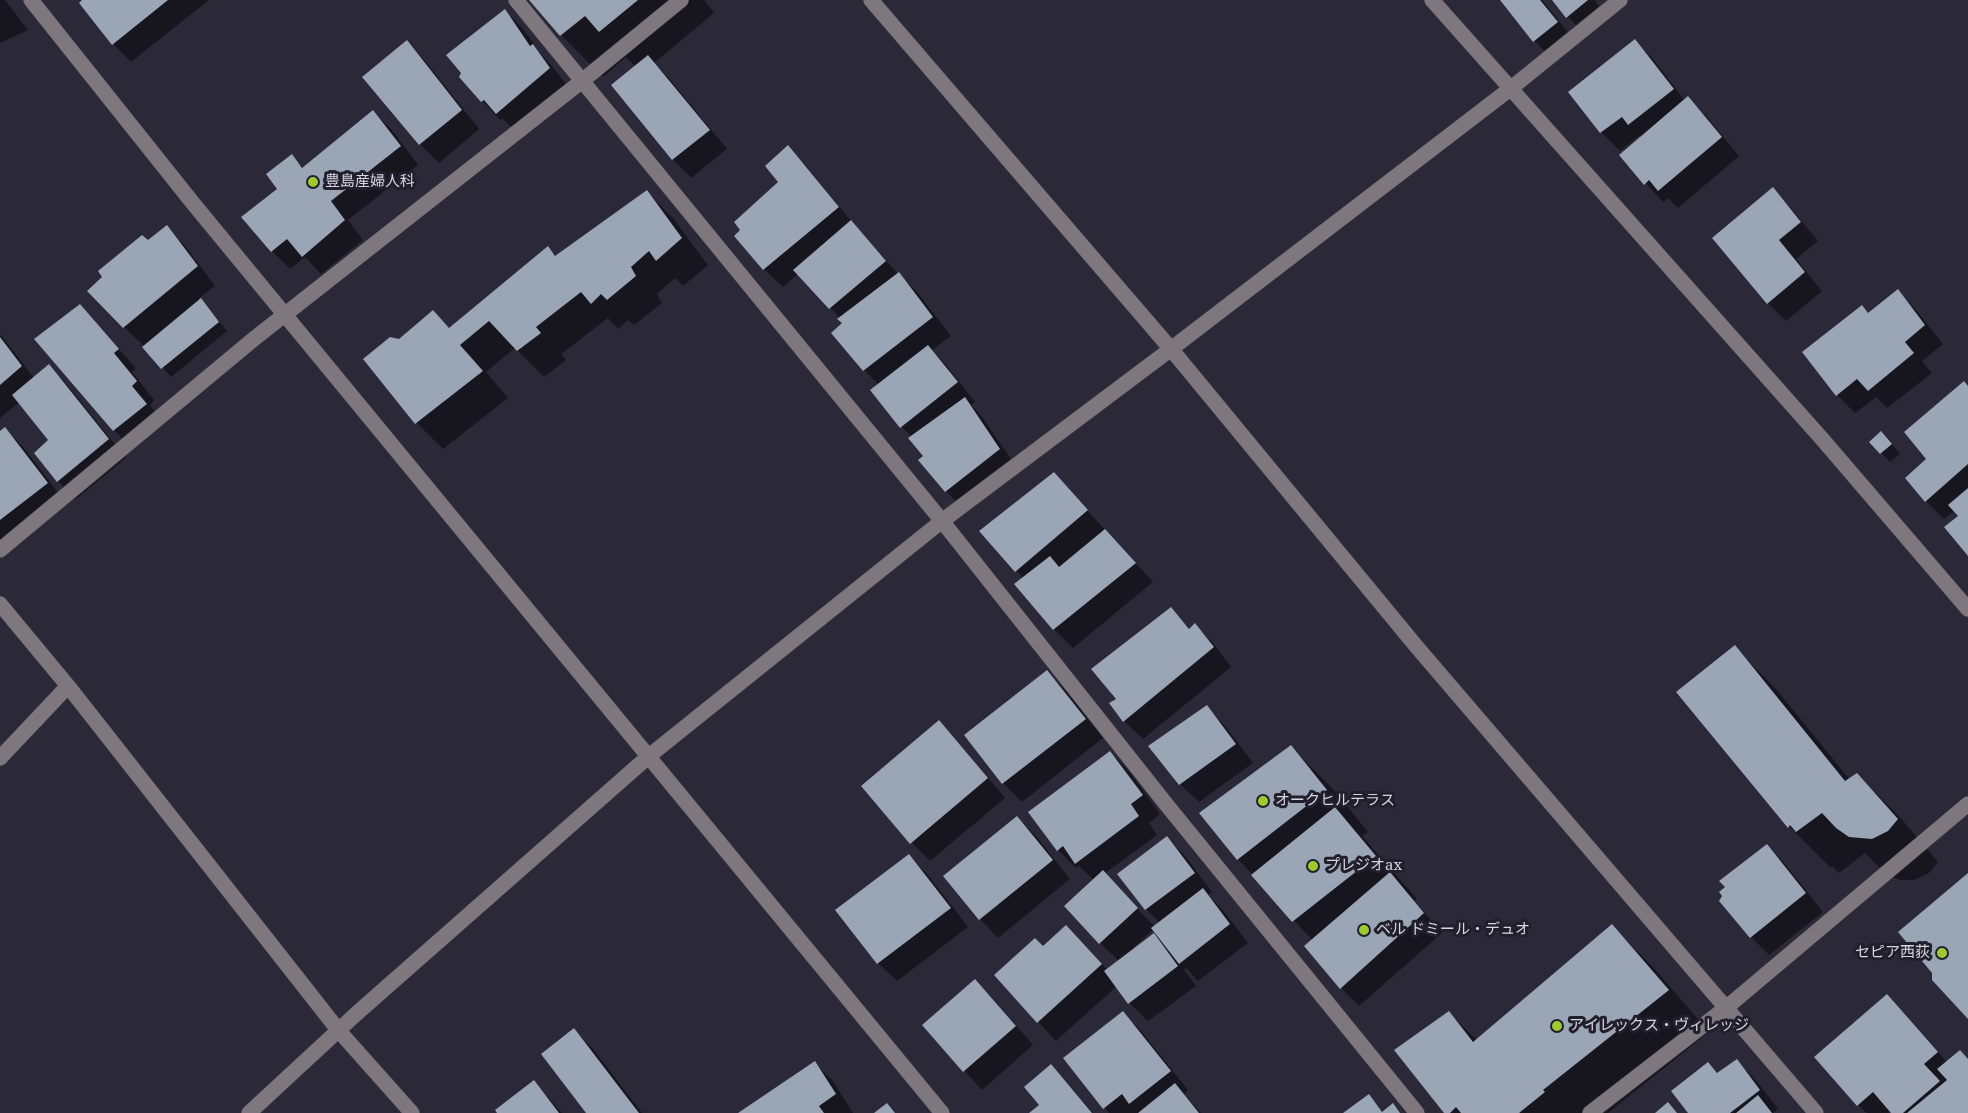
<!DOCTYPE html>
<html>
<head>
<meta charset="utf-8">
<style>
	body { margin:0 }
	canvas { display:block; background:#2b2837 }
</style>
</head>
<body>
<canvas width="1968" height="1113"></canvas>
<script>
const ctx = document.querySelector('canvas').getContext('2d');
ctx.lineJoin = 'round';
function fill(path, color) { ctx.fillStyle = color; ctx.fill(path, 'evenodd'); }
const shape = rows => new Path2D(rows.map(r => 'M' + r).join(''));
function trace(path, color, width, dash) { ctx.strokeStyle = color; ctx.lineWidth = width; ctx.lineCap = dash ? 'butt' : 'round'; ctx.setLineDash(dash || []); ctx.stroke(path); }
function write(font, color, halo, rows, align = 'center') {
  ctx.font = font + ' "Noto Serif","Noto Sans JP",serif'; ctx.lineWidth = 6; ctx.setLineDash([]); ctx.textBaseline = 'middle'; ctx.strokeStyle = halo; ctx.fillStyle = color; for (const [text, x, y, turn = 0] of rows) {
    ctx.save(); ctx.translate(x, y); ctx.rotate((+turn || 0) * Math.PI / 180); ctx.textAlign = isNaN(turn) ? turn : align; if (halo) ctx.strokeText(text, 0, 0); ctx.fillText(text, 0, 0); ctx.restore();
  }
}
fill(shape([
	[0,0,5,0,28,30,0,43],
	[84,0,209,0,131,62,113,44],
	[531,0,704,0,714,13,654,63,667,76,727,149,691,178,673,159,636,67,626,57,603,77,561,35],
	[1501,0,1542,0,1575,41,1553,60,1535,41],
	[1553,0,1594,0,1608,17,1585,35],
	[505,11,523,29,540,53,551,65,568,87,516,131,502,118,500,120,461,77],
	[1635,41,1653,59,1685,101,1688,98,1707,117,1739,156,1678,208,1668,198,1663,202,1621,156,1642,137,1640,135,1620,151,1601,132,1570,92],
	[407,42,425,61,479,129,439,163,420,144,364,78],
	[373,112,392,130,418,165,348,220,363,240,321,274,305,257,290,269,272,251,279,189,292,156,304,169],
	[787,147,806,166,856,227,898,274,917,292,951,336,932,350,946,365,975,402,971,405,983,418,1017,468,964,509,946,491,925,456,912,437,902,427,879,385,864,370,840,318,799,273,783,287,764,269],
	[1772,189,1791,208,1818,241,1796,259,1822,291,1786,321,1768,303],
	[647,192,673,218,708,265,683,286,675,278,657,294,662,303,634,325,628,320,618,329,608,318,561,354,566,360,544,377,515,348,486,372,508,398,443,449,417,423,365,359,400,340,433,312,450,329,548,248,557,257],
	[166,227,185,246,215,286,199,298,227,331,171,377,143,345,124,327,148,242],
	[1898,291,1916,310,1943,344,1922,361,1932,373,1887,408,1876,397,1855,413,1837,395,1862,307,1869,314],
	[80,306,136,368,132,372,154,400,150,405,164,423,132,449,114,430],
	[0,334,34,378,49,366,67,385,126,458,76,499,58,481,51,440,20,402,0,418],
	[1968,387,1968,553,1960,516,1955,510,1944,519,1926,501,1928,460],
	[5,429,23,447,65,502,0,553,0,433],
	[1871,442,1890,442,1900,454,1890,462],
	[1054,474,1153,582,1073,648,1054,629,1016,585,1024,579,981,531],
	[1171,609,1191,630,1195,625,1213,643,1231,667,1143,739,1124,721,1118,699],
	[1734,647,1776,689,1850,780,1857,775,1899,816,1938,862,1929,873,1914,880,1900,880,1887,875,1865,853,1839,873,1832,866,1831,868,1790,827,1678,692],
	[1047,672,1066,691,1103,738,1022,802,1003,783,966,736],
	[1207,707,1225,726,1253,763,1199,802,1180,784],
	[939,722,957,741,1005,798,930,861,912,843,864,786],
	[1291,747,1333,789,1368,832,1362,836,1417,899,1414,901,1442,933,1359,1006,1341,988,1313,941,1238,859],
	[1110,752,1129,771,1160,814,1149,823,1157,835,1104,874,1155,927,1160,923,1146,909,1119,874,1167,838,1185,856,1212,892,1208,895,1221,908,1248,943,1198,981,1186,968,1184,970,1196,986,1148,1021,1129,1003,1117,986,1056,1041,996,976,1043,948,1085,945,1107,970,1119,961,1100,943,1094,880,1079,866,1076,868,1058,850],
	[1154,929,1157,933,1135,949,1134,947],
	[1017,818,1036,836,1070,879,998,938,980,919,945,877],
	[1767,846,1785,864,1823,912,1769,955,1751,937],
	[909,856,927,874,968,927,897,981,878,963],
	[1612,926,1654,968,1709,1032,1608,1113,1446,1113,1449,1013,1477,1040],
	[975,981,993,999,1033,1045,982,1090,924,1026],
	[1887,996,1947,1062,1968,1060,1968,1113,1893,1113,1891,1111,1888,1113,1867,1113,1858,1105],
	[1123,1013,1141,1031,1188,1090,1184,1094,1201,1113,1109,1113,1065,1058],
	[574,1030,593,1049,642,1113,588,1113],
	[1736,1061,1755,1079,1778,1109,1773,1113,1690,1113,1708,1064,1719,1074],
	[814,1063,833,1081,853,1113,741,1113],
	[1051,1066,1069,1085,1093,1113,1032,1113,1041,1105],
	[534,1082,562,1113,499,1113]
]), '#0007');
fill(shape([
	[82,0,168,0,112,45,79,3],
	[529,0,638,0,599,32,585,16,560,36],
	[1500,0,1540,0,1558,22,1533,42],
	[1552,0,1588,0,1566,18],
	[505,9,530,46,533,44,550,68,496,114,484,100,481,102,459,77,461,73,446,55],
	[1635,39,1674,89,1628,125,1622,117,1600,133,1568,92],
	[407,40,462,110,419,145,362,77],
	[648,55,710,130,672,160,611,85],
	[1688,96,1722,137,1658,191,1649,180,1644,185,1619,155],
	[373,110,401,146,331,201,345,220,302,257,287,239,271,252,241,217,277,189,266,174,292,154,302,168],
	[788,145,839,207,763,270,734,236,740,230,734,222,778,182,765,166],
	[1773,187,1801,222,1779,240,1805,272,1767,304,1712,238],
	[647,190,682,238,656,261,649,251,631,267,636,276,607,300,601,294,591,304,581,292,536,327,541,333,517,351,489,321,460,345,483,371,415,424,363,359,390,337,399,339,433,310,449,328,548,246,555,256],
	[851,220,886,261,829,309,793,270],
	[167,225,198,266,123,328,87,291,102,277,98,271,142,235,148,240],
	[899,272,933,317,863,371,831,333,842,323,837,319],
	[1898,289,1925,325,1905,342,1914,353,1868,391,1857,379,1836,396,1802,352,1862,305,1868,313],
	[201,298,219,322,161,369,142,347],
	[80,304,119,349,114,353,137,381,132,386,147,404,113,431,34,339],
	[0,337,22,366,0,385],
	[928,345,958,382,900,428,870,390],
	[49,364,109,439,57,482,34,453,48,440,12,395],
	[1964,381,1968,386,1968,464,1925,502,1905,478,1926,459,1904,432],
	[965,397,1000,449,945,492,918,460,923,456,908,438],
	[5,427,48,483,0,520,0,431],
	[1881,431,1892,444,1880,454,1869,442],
	[1054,472,1088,510,1015,572,979,531],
	[1968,488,1968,556,1944,527,1958,516,1948,505],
	[1105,529,1136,563,1053,630,1014,584,1050,556,1059,567],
	[1171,607,1189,629,1195,623,1214,647,1123,722,1109,703,1116,699,1091,669],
	[1735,645,1845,781,1857,773,1898,819,1888,831,1872,839,1849,837,1836,828,1822,813,1796,832,1790,825,1788,828,1676,692],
	[1047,670,1086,719,1002,784,964,735],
	[1207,705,1236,744,1179,785,1148,746],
	[939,720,988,778,910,844,861,786],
	[1291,745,1327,790,1237,860,1199,813],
	[1110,751,1143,795,1131,804,1139,816,1075,864,1063,846,1057,851,1028,812],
	[1335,807,1376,856,1292,922,1251,875],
	[1017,816,1053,860,979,920,943,876],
	[1167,836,1195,873,1145,910,1117,874],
	[1767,844,1806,893,1750,938,1719,901,1722,896,1719,892,1725,887,1719,881],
	[909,854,951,908,877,964,835,910],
	[1103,870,1138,908,1099,944,1064,906],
	[1390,872,1424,913,1340,989,1304,946],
	[1968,873,1968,1019,1932,980,1932,973,1898,932],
	[1203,888,1230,924,1179,964,1151,928],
	[1612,924,1669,990,1543,1090,1545,1092,1519,1113,1461,1113,1456,1107,1450,1113,1444,1113,1394,1050,1449,1011,1473,1042],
	[1066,925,1102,964,1037,1023,994,975,1035,938,1043,946],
	[1154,933,1178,966,1128,1004,1104,971],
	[975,979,1016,1026,963,1072,922,1025],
	[1887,994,1938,1052,1924,1064,1940,1081,1903,1113,1891,1113,1873,1092,1857,1106,1814,1057],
	[1123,1011,1171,1071,1129,1104,1122,1094,1103,1109,1063,1058],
	[574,1028,639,1113,586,1113,541,1054],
	[1960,1050,1968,1059,1968,1113,1907,1113,1947,1080,1937,1069],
	[1737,1059,1760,1090,1730,1113,1688,1113,1671,1091,1708,1062,1717,1073],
	[815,1061,836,1094,819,1106,824,1113,738,1113],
	[1051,1064,1092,1113,1029,1113,1039,1105,1024,1087],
	[534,1080,559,1113,497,1113,495,1110],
	[1175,1083,1199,1113,1138,1113],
	[1369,1094,1382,1112,1393,1103,1400,1113,1343,1113],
	[1758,1095,1772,1113,1736,1113],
	[1668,1102,1677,1113,1655,1113],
	[887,1103,895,1113,874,1113]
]), '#9aa5b5');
const minor = shape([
	[31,0,192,202,942,1113],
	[516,0,942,521,1166,804,1417,1113],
	[871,0,1171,349,1416,646,1816,1113],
	[1432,0,1823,440,1968,609],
	[0,550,255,338,582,81,681,0],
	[0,604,68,686,339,1031,412,1113],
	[0,758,68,686],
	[249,1113,356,1014,649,756,942,521,1171,349,1510,89,1620,0],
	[1590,1113,1727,1007,1968,804]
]);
trace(minor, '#464452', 16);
trace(minor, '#7e787e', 15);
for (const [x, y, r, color] of [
	[313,182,6,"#9dca30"],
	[1263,801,6,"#9dca30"],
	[1313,866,6,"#9dca30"],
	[1364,930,6,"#9dca30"],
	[1942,953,6,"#9dca30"],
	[1557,1026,6,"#9dca30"]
]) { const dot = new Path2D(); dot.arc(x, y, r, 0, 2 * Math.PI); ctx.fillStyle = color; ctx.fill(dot); trace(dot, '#221f2d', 2); }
write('15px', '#d6d5df', '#221f2d', [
	["豊島産婦人科",325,182],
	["オークヒルテラス",1275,801],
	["プレジオax",1325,866],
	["ベル ドミール・デュオ",1376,930],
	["セピア西荻",1930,953,"right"],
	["アイレックス・ヴィレッジ",1569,1026]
], 'left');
</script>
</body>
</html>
